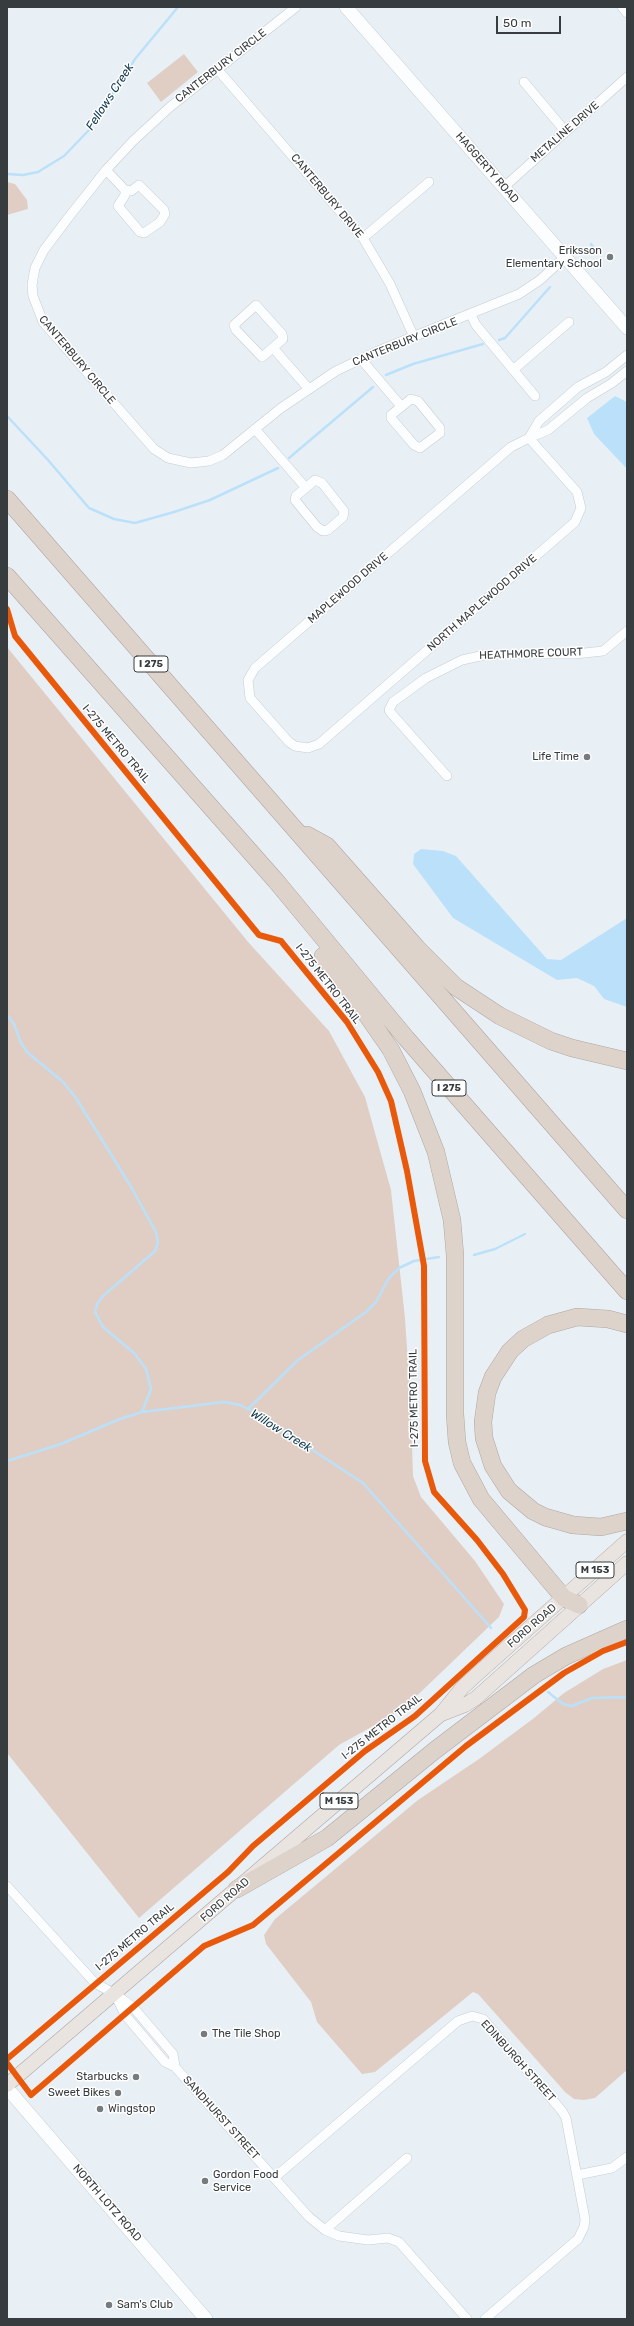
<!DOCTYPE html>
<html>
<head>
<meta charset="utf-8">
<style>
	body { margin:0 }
	#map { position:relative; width:634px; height:2326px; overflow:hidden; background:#e9f0f5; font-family:Rubik,sans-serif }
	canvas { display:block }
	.frame { position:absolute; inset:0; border:8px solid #373c3f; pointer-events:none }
	.scale { position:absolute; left:496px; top:16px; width:65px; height:18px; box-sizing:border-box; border:2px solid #373c3f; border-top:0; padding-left:5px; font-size:12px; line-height:14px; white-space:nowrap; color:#373c3f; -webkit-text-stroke:3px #fff; paint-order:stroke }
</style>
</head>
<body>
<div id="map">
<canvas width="634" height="2326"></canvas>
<div class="frame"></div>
<div class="scale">50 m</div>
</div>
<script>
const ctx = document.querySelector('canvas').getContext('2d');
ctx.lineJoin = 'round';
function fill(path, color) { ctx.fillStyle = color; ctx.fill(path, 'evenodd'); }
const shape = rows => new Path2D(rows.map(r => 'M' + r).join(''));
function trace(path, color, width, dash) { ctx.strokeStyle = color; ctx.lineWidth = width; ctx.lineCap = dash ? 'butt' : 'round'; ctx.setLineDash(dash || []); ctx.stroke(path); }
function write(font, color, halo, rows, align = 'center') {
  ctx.font = font + ' Rubik,sans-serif'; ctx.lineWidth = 3; ctx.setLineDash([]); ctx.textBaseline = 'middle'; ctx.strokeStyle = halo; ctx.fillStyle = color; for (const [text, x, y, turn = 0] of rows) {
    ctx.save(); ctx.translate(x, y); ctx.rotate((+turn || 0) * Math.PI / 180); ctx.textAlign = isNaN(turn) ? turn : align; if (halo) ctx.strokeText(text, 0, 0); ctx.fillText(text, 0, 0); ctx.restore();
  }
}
fill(shape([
	[184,54,198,72,161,102,147,83],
	[7,182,15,184,27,200,28,209,7,215],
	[7,647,249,943,329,1031,365,1097,391,1190,405,1318,411,1410,413,1476,421,1497,475,1561,504,1604,499,1617,402,1710,339,1745,139,1918,7,1753],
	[627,1660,627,2070,595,2098,584,2100,574,2099,565,2092,478,1994,473,1992,375,2072,362,2074,317,2022,311,2002,266,1944,264,1935,275,1919,418,1800,479,1759,534,1718,564,1693,603,1669]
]), '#e0cec5');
fill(shape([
	[615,396,627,402,627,469,594,434,587,418],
	[421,849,443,851,456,856,547,959,561,960,627,918,627,1007,604,999,594,986,577,978,557,980,453,918,413,864,414,854]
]), '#bbe1fa');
trace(shape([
	[7,174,23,175,38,172,64,156,90,129,135,59,178,7],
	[591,244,595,250,592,252],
	[499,340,505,338,550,287],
	[386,375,413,364,483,344],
	[7,416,48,460,89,508,114,519,135,523,174,512,210,500,278,468],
	[289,458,373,387],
	[7,1015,14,1024,21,1043,27,1052,63,1082,76,1098,130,1185,156,1232,158,1243,155,1251,103,1296,97,1304,95,1312,103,1327,134,1353,146,1369,151,1389,142,1412],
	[474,1255,495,1249,525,1234],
	[248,1409,298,1360,366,1312,376,1302,389,1278,399,1268,414,1261,439,1257],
	[7,1461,61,1444,120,1419,142,1412,224,1402,240,1405,256,1413,363,1483,491,1628],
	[548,1692,563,1704,572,1706,592,1698,627,1697]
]), '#bbe1fa', 2.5);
const street = shape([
	[296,7,170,107,133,141,106,170,68,218,44,250,35,268,32,285,33,296,43,322,154,449,168,458,191,463,209,461,223,455,281,408,336,371,378,351,519,294,540,280,565,257],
	[622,7,627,13],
	[218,70,363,238,390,284,414,337],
	[524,82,565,131],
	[106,170,125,190],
	[139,185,164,210,165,214,160,222,144,233,140,232,118,206,125,195,125,190,131,191,139,185],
	[504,187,627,77],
	[363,238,429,182],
	[256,305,282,334,283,339,262,357,236,330,234,325,256,305],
	[471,315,476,325,535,396],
	[274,349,308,388],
	[361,359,401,406],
	[513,370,569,322],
	[411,399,418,401,440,428,440,433,420,448,414,445,391,418,391,415,411,399],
	[255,429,306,488],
	[529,438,577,492,581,508,575,522,319,744,308,748,295,746,289,742,250,698,248,680,255,668,511,447,529,438,548,430,587,398,612,383,627,371],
	[529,438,539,421,578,387,606,372,627,355],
	[315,480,322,483,344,511,343,517,328,530,323,531,317,527,295,500,296,496,315,480],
	[447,776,391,713,389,710,393,702,426,678,462,660,489,654,575,654,603,651,627,631],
	[7,1886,95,1983,115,1994],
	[175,2067,173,2054,133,2007,115,1994,125,2015,165,2062,175,2067,309,2217,325,2230,339,2236,368,2240,388,2238,399,2242,467,2319],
	[577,2175,612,2168,627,2157],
	[274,2178,458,2021,472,2016,483,2019,562,2111,566,2118,585,2219,584,2227,578,2239,485,2319],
	[325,2230,407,2158]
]);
const secondary = shape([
	[346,7,627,328],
	[7,2088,206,2319]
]);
const primary = shape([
	[442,1714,465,1705,476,1698,627,1563],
	[7,2085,441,1714,462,1688,475,1676,627,1541]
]);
const highway = shape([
	[7,499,627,1210],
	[7,576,276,881,406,1038,627,1291],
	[307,835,327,846,417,948,456,987,500,1016,551,1041,572,1048,627,1061],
	[323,956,351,992,391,1050,412,1091,436,1152,452,1220,455,1255,455,1414,457,1442,462,1463,481,1499,564,1598,579,1605],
	[627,1324,608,1319,577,1317,548,1325,523,1339,510,1351,493,1377,487,1393,483,1422,484,1438,493,1466,509,1491,533,1511,545,1517,573,1525,601,1527,627,1521],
	[237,1889,327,1838,434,1751,534,1675,566,1656,627,1629]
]);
trace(street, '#c6ccd0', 10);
trace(secondary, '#c6ccd0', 14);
trace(primary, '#afa6a1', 15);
trace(highway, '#afa6a1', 18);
trace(street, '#fcfdfe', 9);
trace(secondary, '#fcfdfe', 13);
trace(primary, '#eae4e0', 14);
trace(highway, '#ddd3cb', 17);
trace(shape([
	[7,609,15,636,259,935,281,941,347,1022,378,1072,391,1101,407,1171,424,1266,425,1461,434,1492,477,1540,503,1574,525,1610,524,1617,415,1716,365,1751,253,1846,228,1872,7,2059],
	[7,2063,31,2095,204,1946,253,1925,466,1746,564,1673,603,1651,627,1642]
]), '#e8590c', 6);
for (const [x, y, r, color] of [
	[610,257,4,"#757b7f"],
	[587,757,4,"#757b7f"],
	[204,2034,4,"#757b7f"],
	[136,2077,4,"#757b7f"],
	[118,2093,4,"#757b7f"],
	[100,2109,4,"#757b7f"],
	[205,2181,4,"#757b7f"],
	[109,2305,4,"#757b7f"]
]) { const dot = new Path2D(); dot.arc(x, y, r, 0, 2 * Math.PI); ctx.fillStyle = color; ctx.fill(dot); trace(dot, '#fff', 1.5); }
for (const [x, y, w] of [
	[151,664,34],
	[449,1088,34],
	[595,1570,38],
	[339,1801,38]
]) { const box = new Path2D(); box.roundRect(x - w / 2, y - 8, w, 16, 3); ctx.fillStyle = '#fff'; ctx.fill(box); trace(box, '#373c3f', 1); }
write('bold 10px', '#373c3f', null, [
	["I 275",151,664],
	["I 275",449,1088],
	["M 153",595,1570],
	["M 153",339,1801]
]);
write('11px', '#373c3f', '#fff', [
	["CANTERBURY CIRCLE",221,66,-38],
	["METALINE DRIVE",565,132,-41],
	["HAGGERTY ROAD",487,168,49],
	["CANTERBURY DRIVE",327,196,50],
	["CANTERBURY CIRCLE",405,342,-22],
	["CANTERBURY CIRCLE",77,360,50],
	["MAPLEWOOD DRIVE",348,588,-41],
	["NORTH MAPLEWOOD DRIVE",482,603,-41],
	["HEATHMORE COURT",531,654,-2],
	["I-275 METRO TRAIL",116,744,50],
	["I-275 METRO TRAIL",328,984,52],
	["I-275 METRO TRAIL",414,1398,-91],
	["FORD ROAD",532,1626,-41],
	["I-275 METRO TRAIL",382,1727,-38],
	["FORD ROAD",225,1900,-41],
	["I-275 METRO TRAIL",135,1937,-40],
	["EDINBURGH STREET",518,2061,48],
	["SANDHURST STREET",221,2118,48],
	["NORTH LOTZ ROAD",107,2203,49]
]);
write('11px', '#373c3f', '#fff', [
	["Eriksson",602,251],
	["Elementary School",602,264],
	["Life Time",579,757],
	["The Tile Shop",212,2034,"left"],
	["Starbucks",128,2077],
	["Sweet Bikes",110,2093],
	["Wingstop",108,2109,"left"],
	["Gordon Food",213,2175,"left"],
	["Service",213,2188,"left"],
	["Sam's Club",117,2305,"left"]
], 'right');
write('italic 12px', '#103950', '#fff', [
	["Fellows Creek",110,97,-57],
	["Willow Creek",281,1431,32]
]);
</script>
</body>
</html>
